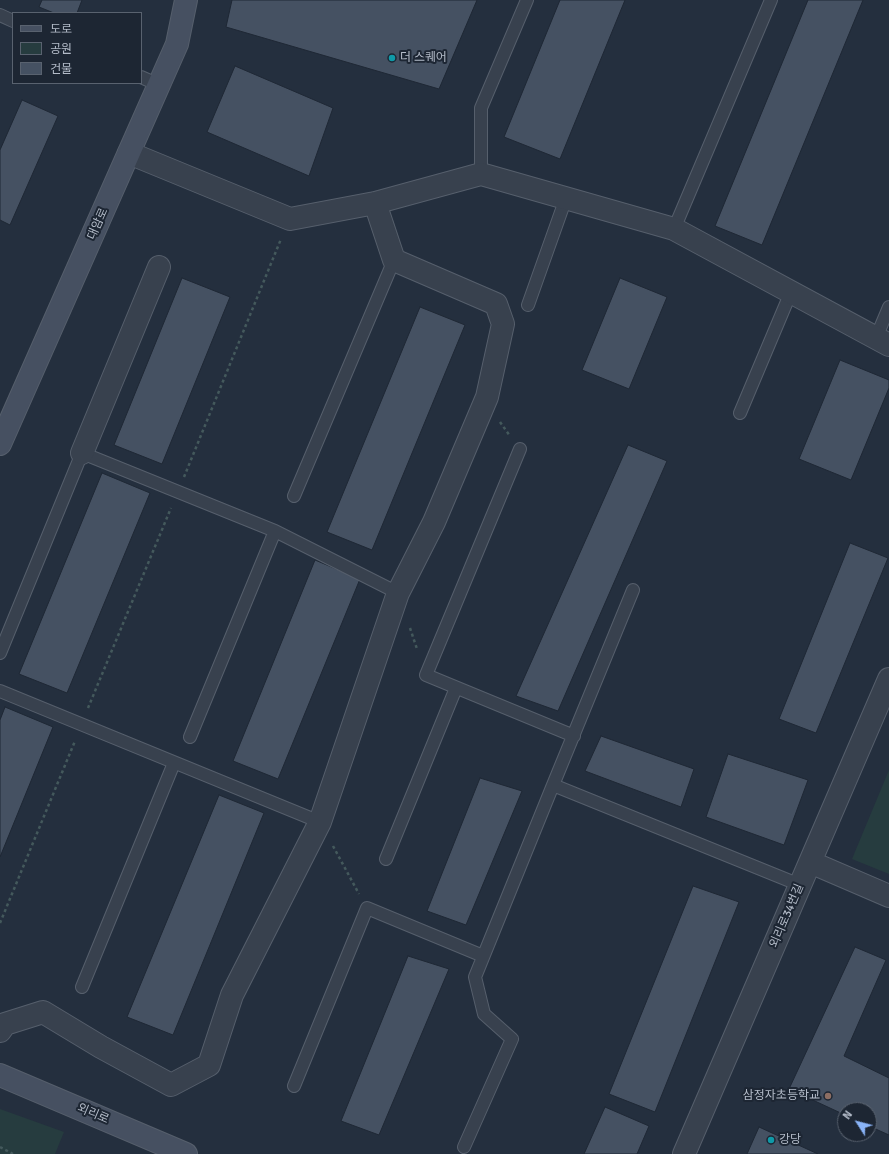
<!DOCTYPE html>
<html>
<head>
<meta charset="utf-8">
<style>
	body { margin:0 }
	#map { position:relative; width:889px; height:1154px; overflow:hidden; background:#242f3e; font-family:Signika,"Noto Sans KR",sans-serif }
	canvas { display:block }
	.legend { position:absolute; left:12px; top:12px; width:130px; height:72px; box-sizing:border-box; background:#1d2633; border:1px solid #59626f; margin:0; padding:5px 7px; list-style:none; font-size:12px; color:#b4bcc9 }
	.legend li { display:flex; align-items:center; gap:8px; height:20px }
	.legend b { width:20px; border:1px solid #59626f }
	.north { position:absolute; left:837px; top:1102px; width:40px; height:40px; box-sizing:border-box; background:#1d2633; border:1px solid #59626f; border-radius:50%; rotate:306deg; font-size:11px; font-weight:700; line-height:16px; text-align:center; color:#b4bcc9 }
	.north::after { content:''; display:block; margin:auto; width:14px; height:18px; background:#8ab4f8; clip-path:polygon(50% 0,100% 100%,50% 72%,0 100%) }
</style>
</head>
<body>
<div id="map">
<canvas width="889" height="1154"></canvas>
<ul class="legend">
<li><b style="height:5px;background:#465061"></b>도로</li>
<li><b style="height:11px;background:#263c3f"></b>공원</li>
<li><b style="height:11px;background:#455162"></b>건물</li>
</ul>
<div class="north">N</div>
</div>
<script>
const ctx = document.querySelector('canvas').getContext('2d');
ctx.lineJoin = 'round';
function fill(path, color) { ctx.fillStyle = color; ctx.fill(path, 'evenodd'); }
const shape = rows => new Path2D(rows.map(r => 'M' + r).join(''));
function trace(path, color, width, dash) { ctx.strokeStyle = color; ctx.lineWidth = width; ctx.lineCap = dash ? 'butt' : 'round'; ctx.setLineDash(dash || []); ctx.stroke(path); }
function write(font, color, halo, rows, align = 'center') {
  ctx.font = font + ' Signika,"Noto Sans KR",sans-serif'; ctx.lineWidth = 4; ctx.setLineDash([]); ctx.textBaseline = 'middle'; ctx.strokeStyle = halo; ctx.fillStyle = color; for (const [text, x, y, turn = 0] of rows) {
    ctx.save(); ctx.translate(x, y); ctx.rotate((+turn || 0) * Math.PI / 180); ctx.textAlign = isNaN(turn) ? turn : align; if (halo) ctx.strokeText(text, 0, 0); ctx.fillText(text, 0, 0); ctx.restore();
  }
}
fill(shape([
	[889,770,889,874,852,859],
	[0,1109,64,1132,55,1154,0,1154]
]), '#263c3f');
const building = shape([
	[42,0,82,0,77,13,54,13,39,7,42,0],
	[232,0,477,0,439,89,226,27,232,0],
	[560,0,625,0,560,159,504,137,560,0],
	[808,0,863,0,762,245,715,226,808,0],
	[235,66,333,108,309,176,207,132,235,66],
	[22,100,58,116,10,225,0,220,0,150,22,100],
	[182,278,230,297,162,464,114,445,182,278],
	[620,278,667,297,629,389,582,370,620,278],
	[420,307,465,325,372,550,327,532,420,307],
	[840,360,889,380,889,388,851,480,799,459,840,360],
	[628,445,667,461,558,711,516,696,628,445],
	[102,473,150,493,67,693,19,674,102,473],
	[850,543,888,558,816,733,779,719,850,543],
	[315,560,360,579,278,779,233,761,315,560],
	[5,707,53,727,0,857,0,720,5,707],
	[601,736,694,769,681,807,585,771,601,736],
	[728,754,808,780,784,845,706,817,728,754],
	[480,778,522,791,466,925,427,911,480,778],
	[219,795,264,813,173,1035,127,1017,219,795],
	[693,886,739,902,655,1112,609,1094,693,886],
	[855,947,886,960,844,1056,889,1078,889,1135,869,1126,869,1110,845,1110,845,1115,789,1089,855,947],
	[408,956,449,969,379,1135,341,1121,408,956],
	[605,1107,649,1126,637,1154,584,1154,605,1107],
	[759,1127,818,1154,747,1154,759,1127]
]);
fill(building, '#455162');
trace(building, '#1f2835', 1);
const lane = shape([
	[0,15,13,21],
	[141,77,159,85],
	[481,174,481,108,527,0],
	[674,229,771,0],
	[528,305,566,198],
	[876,338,889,307],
	[740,413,791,292],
	[520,449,426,675,574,736],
	[294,496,394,260],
	[0,653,82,453,275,531,398,593],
	[0,691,320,822],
	[190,737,275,531],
	[553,785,633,590],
	[386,859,456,688],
	[82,987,174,763],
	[294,1086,367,908,483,956],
	[464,1147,512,1039,484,1014,475,977,553,785,800,885]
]);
const street = shape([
	[129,153,290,219,375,203,481,174,674,229,889,345],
	[82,453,159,267],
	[810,862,889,896],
	[0,1031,5,1024,43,1012,101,1047,171,1085,209,1065,232,995,320,822,398,593,434,522,487,397,503,324,496,304,394,260,375,203],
	[684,1154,889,679]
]);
const secondary = shape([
	[0,444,177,44,186,0],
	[0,1075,186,1154]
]);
trace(lane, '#565f6c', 14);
trace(street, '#565f6c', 24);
trace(secondary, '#565f6c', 24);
trace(shape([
	[500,422,510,436],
	[184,477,281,239],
	[410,628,417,649],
	[88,708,171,508],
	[333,846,359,894],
	[0,923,75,741],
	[0,1147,13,1154]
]), '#44595c', 2.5, [3, 3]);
trace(lane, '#38414e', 12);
trace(street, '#38414e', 22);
trace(secondary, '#465061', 22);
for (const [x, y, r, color] of [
	[392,58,4,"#0f9aa8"],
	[828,1096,4,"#8d6e63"],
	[771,1140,4,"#0f9aa8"]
]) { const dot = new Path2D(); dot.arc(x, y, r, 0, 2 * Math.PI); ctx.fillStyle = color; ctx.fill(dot); trace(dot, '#1d2633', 1.5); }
write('12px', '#b4bcc9', '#1d2633', [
	["더 스퀘어",400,58],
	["삼정자초등학교",820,1096,"right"],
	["강당",779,1140]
], 'left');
write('12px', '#b4bcc9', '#1d2633', [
	["대암로",98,224,-66],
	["외리로34번길",787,916,-67],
	["외리로",93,1114,23]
]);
</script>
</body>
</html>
